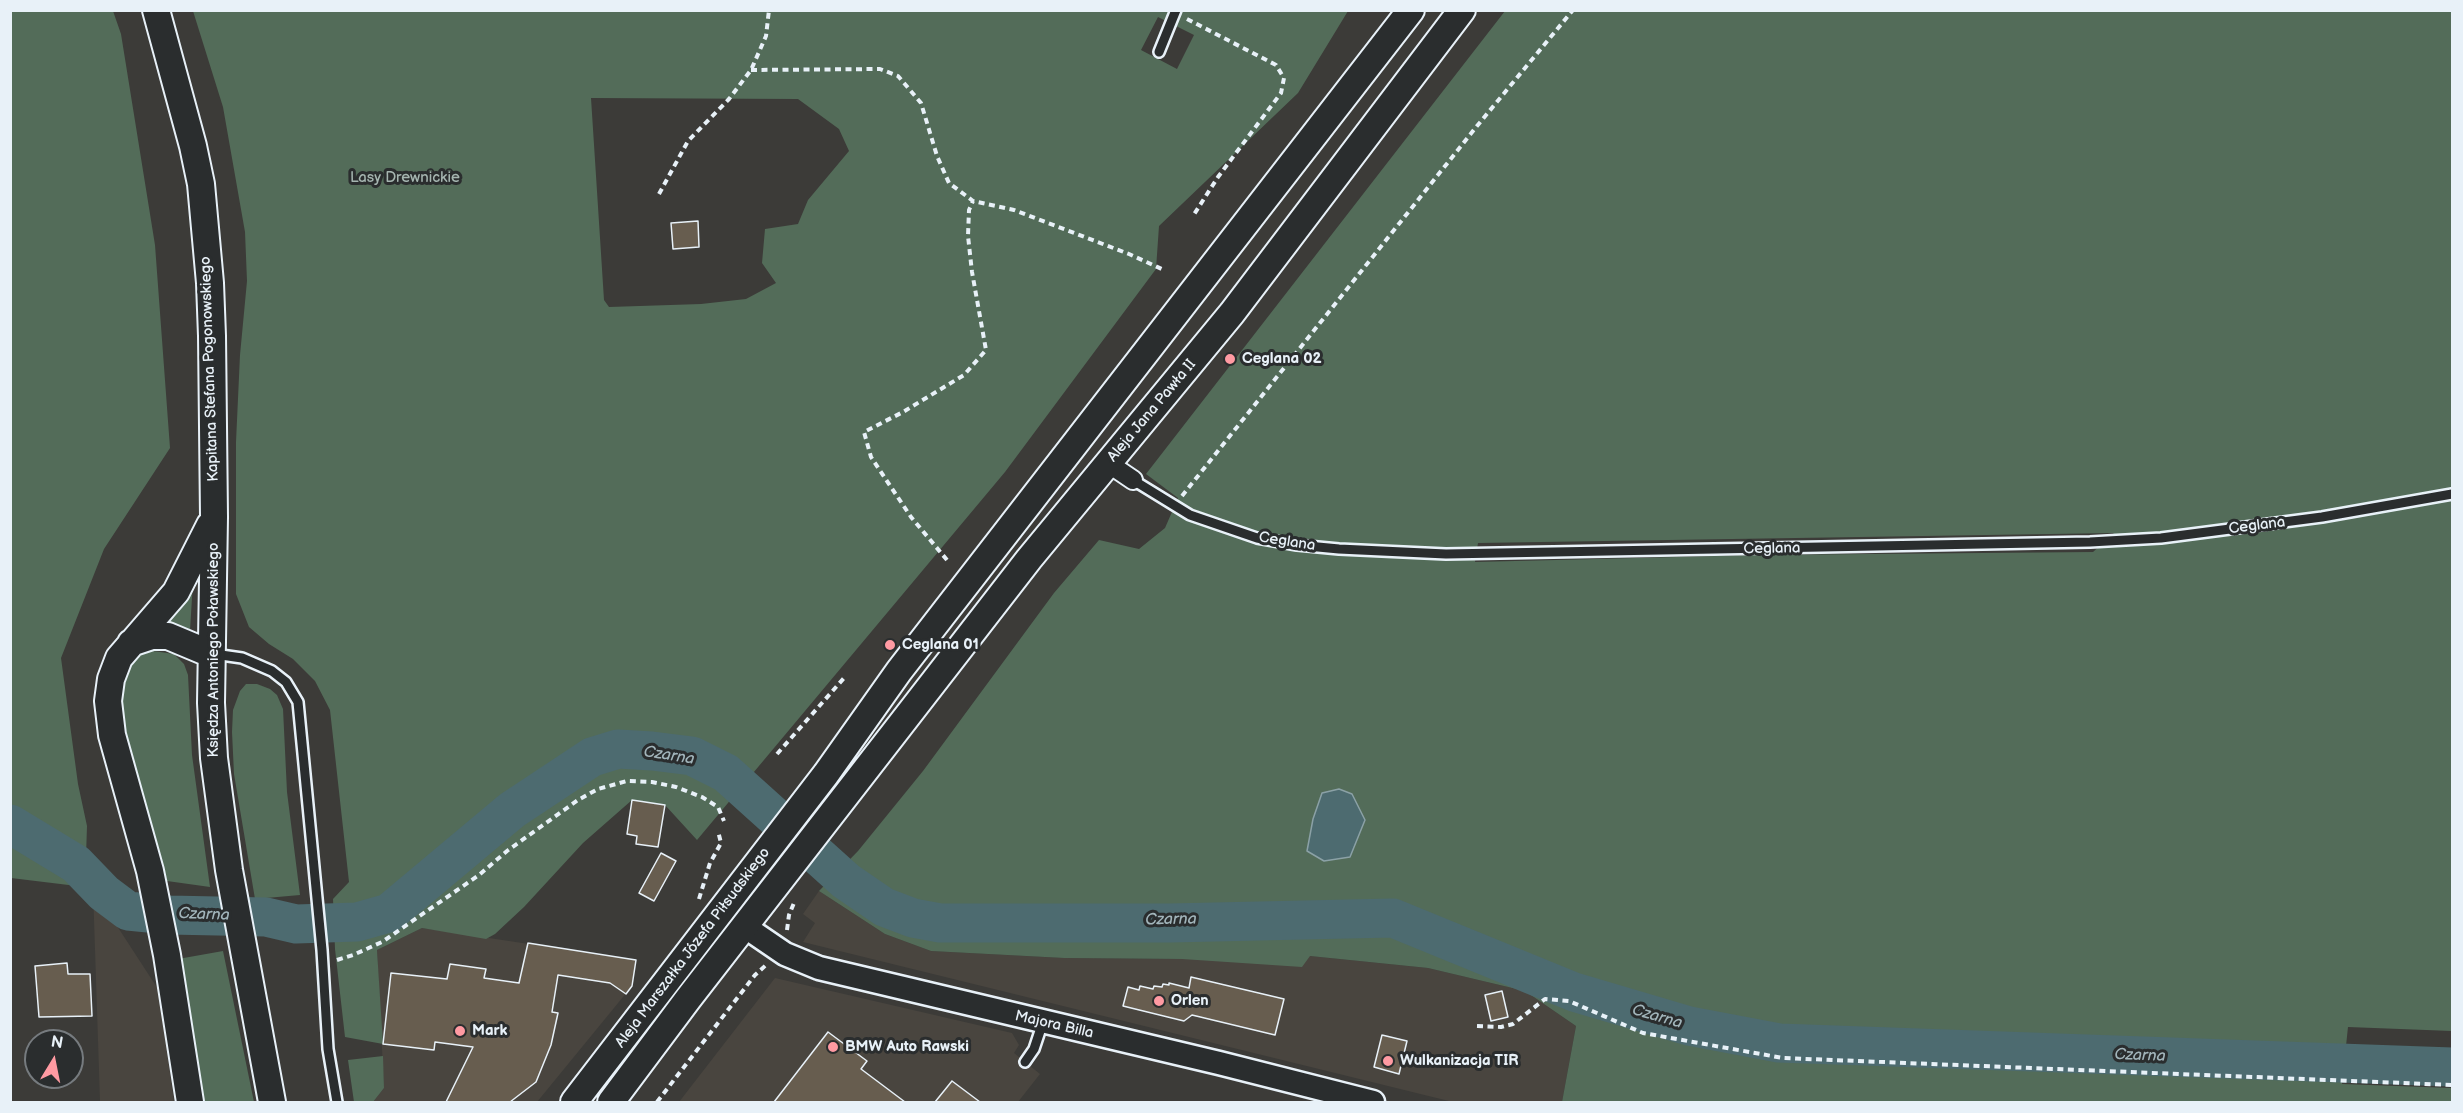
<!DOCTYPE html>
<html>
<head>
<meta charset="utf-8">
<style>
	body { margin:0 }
	#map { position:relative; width:2463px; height:1113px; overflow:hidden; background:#3c3b38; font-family:"Balsamiq Sans",sans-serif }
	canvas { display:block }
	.frame { position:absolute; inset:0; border:12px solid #e8f1f8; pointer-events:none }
	.north { position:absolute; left:24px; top:1029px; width:60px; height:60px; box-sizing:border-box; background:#2a2d2e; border:2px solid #767b7f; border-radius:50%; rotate:10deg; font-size:16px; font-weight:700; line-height:24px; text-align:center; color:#e8f1f8 }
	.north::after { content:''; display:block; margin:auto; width:21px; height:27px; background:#ff9aa2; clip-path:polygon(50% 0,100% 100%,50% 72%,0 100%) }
</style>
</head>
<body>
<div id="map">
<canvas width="2463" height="1113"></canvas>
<div class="frame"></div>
<div class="north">N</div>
</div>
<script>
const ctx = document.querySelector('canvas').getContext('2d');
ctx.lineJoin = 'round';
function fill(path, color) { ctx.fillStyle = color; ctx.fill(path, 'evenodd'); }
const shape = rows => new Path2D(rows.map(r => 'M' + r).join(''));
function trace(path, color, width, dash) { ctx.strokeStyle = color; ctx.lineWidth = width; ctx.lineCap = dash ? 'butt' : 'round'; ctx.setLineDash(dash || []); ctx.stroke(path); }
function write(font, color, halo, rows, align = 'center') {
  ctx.font = font + ' "Balsamiq Sans",sans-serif'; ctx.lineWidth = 6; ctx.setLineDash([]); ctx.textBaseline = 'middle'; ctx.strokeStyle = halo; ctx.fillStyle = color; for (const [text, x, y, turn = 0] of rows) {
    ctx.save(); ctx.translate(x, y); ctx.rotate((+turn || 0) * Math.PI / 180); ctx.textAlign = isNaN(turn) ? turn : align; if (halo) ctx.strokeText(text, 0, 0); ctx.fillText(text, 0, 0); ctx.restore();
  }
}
fill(shape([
	[93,889,158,989,174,1102,100,1101],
	[819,891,885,934,931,951,1064,958,1182,959,1310,956,1428,968,1525,991,1576,1026,1562,1102,1453,1102,803,942,815,923,803,914],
	[422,928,636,960,632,986,537,1102,373,1102,384,1088,377,950],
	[775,978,1012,1033,1019,1045,1014,1053,1040,1074,1018,1102,679,1102]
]), '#49453f');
fill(shape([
	[11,11,113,11,121,34,155,245,170,448,104,549,61,658,78,784,87,826,85,887,11,878],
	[193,11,1348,11,1298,93,1159,226,1156,269,1005,472,697,840,665,805,632,800,583,843,524,907,495,934,486,939,422,928,377,950,383,1044,345,1037,335,949,333,899,349,882,330,710,315,681,293,659,269,644,249,627,236,594,236,442,240,355,247,281,245,232,223,107],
	[1158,17,1194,35,1177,69,1141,50],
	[591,98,798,99,839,129,849,151,808,200,798,224,765,229,762,263,776,283,746,299,701,304,609,307,604,300],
	[1505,11,2452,11,2452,1031,2348,1027,2342,1084,2452,1088,2452,1102,1562,1102,1576,1026,1525,991,1428,968,1310,956,1302,967,1182,959,1064,958,931,951,885,934,819,891,858,851,923,771,1054,593,1099,540,1139,549,1165,528,1178,498,1146,474],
	[2114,533,2093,552,1757,555,1475,562,1478,543],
	[193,581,190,631,165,623],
	[153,651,174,654,184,664,188,675,192,755,210,887,167,881,164,868,157,869,123,724,121,703,123,682,129,664,138,656],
	[246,684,257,684,270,689,277,695,283,709,287,792,300,895,255,899,234,774,232,732,233,710,240,691],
	[223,951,254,1102,200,1102,178,959],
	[383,1056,384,1088,373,1102,354,1102,348,1060]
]), '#536c59');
const water = shape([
	[1339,789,1352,794,1365,820,1350,857,1324,861,1307,851,1313,819,1322,793,1339,789],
	[11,817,53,840,94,872,117,897,139,908,143,921,127,917,108,904,59,860,11,830,11,817]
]);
fill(water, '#4d6b70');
trace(water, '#8ba1a6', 1.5);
trace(shape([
	[10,824,76,864,104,893,128,911,169,915,266,917,296,924,357,922,389,913,512,810,592,757,618,749,652,751,692,756,726,773,846,881,884,907,913,918,940,923,1170,923,1393,918,1574,992,1689,1026,1779,1043,2452,1067]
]), '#4d6b70', 39);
const building = shape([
	[698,221,699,247,673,249,671,223,698,221],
	[632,800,665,805,658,847,636,844,637,836,627,834,632,800],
	[661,853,676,861,654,901,639,893,661,853],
	[528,943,636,960,632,986,626,994,610,983,558,975,552,1012,558,1013,551,1045,536,1082,510,1102,446,1102,473,1047,435,1042,434,1050,383,1044,391,973,447,979,450,964,486,969,484,978,519,983,528,943],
	[67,963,68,974,90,974,92,1016,39,1017,35,966,67,963],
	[1191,977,1284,999,1275,1035,1192,1015,1184,1021,1123,1006,1128,987,1139,990,1140,986,1153,989,1154,986,1162,987,1163,984,1169,985,1169,983,1189,988,1191,977],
	[1502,991,1508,1017,1491,1021,1485,995,1502,991],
	[828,1032,867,1061,861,1069,905,1102,774,1102,828,1032],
	[1382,1035,1407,1041,1399,1074,1374,1067,1382,1035],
	[952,1081,980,1102,935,1102,952,1081]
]);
fill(building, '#675d4f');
trace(building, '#e8f1f8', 1.5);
const service = shape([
	[1159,52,1176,10],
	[1133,480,1190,515,1257,538,1297,545,1339,549,1446,554,2090,542,2161,538,2322,517,2452,494],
	[214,654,242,658,272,671,286,682,298,702,322,950,328,1049,337,1102],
	[1025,1062,1034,1049,1043,1022]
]);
const minor = shape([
	[1108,463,1133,480]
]);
const tertiary = shape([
	[744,926,785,954,819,968,1219,1063,1373,1102]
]);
const secondary = shape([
	[156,10,193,146,201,184,210,283,212,336,214,517,211,703,214,758,229,870,272,1102],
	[131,643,152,636,168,636,211,654],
	[190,1102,167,955,150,871,112,735,108,701,111,679,119,658,176,592,210,525],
	[574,1102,826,774,899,671,1411,10],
	[611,1102,688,999,1029,559,1232,313,1462,10]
]);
trace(service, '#e8f1f8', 14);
trace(minor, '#e8f1f8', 22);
trace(tertiary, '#e8f1f8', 27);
trace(secondary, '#e8f1f8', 30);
trace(shape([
	[1187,19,1276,65,1284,78,1281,93,1218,177,1193,216],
	[751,70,880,69,898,76,921,103,937,156,949,183,973,201,1014,210,1129,254,1164,270],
	[659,194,688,141,729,99,751,70,766,36,769,10],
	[1182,496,1477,126,1573,10],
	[947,560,911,517,871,457,864,432,903,412,964,375,986,350,972,272,968,236,969,210,973,201],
	[777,754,844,678],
	[699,899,710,863,721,843,718,831],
	[787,930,789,915,794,903],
	[337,960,353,955,382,942,479,875,507,851,578,800,598,789,627,781,652,782,676,787,702,797,718,807,724,821],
	[1477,1026,1501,1027,1513,1024,1545,999,1569,1001,1643,1033,1783,1058,2452,1085],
	[657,1102,755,975,766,965]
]), '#e8f1f8', 4, [6, 4.5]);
trace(service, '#2a2d2e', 9);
trace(minor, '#2a2d2e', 18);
trace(tertiary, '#2a2d2e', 22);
trace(secondary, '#2a2d2e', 26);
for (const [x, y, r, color] of [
	[1230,359,6,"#ff9aa2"],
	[890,645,6,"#ff9aa2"],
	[1159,1001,6,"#ff9aa2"],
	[460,1031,6,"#ff9aa2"],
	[833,1047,6,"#ff9aa2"],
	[1388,1061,6,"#ff9aa2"]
]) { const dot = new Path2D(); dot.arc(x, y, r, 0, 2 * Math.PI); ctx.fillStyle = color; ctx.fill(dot); trace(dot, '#2a2d2e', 2); }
write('15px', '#a5b5b0', '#2a2d2e', [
	["Lasy Drewnickie",405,178]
]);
write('bold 15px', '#e8f1f8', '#2a2d2e', [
	["Ceglana 02",1242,359],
	["Ceglana 01",902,645],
	["Orlen",1171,1001],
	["Mark",472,1031],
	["BMW Auto Rawski",845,1047],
	["Wulkanizacja TIR",1400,1061]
], 'left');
write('15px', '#e8f1f8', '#2a2d2e', [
	["Kapitana Stefana Pogonowskiego",210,369,-92],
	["Aleja Jana Pawła II",1152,411,-50],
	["Ceglana",2257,526,-7],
	["Ceglana",1287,542,9],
	["Ceglana",1772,549,-1],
	["Księdza Antoniego Poławskiego",214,650,-90],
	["Aleja Marszałka Józefa Piłsudskiego",693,948,-53],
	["Majora Billa",1054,1025,13]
]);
write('italic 16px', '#a2b5bb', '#2a2d2e', [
	["Czarna",669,756,9],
	["Czarna",204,915,2],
	["Czarna",1171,920,-1],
	["Czarna",1657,1017,16],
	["Czarna",2140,1056,2]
]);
</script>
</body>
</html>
